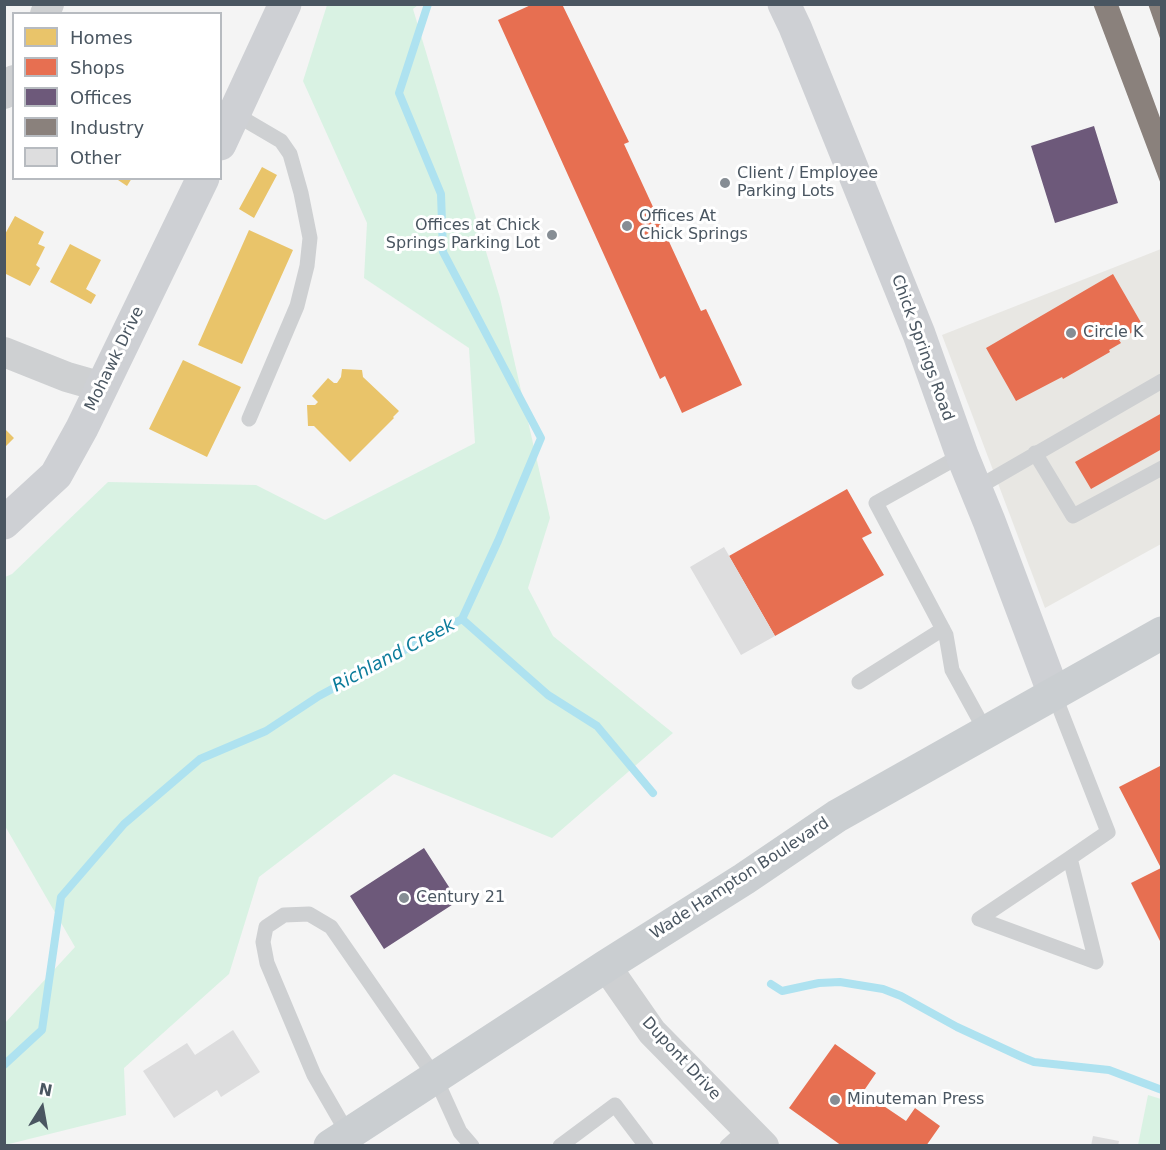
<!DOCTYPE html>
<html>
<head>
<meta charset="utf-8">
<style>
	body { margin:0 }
	#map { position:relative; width:1166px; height:1150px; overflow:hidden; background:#f4f4f4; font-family:"DejaVu Sans",sans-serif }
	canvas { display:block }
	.frame { position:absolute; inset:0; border:6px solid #4a5661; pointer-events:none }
	.legend { position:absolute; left:12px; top:12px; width:210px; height:168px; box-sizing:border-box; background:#fff; border:2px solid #b7bbc0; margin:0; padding:8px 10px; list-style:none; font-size:18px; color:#4a5661 }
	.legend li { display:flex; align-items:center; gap:12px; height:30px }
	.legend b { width:30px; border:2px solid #b7bbc0 }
	.north { position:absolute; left:12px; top:1078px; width:60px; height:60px; -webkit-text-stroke:4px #fff; paint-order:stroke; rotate:11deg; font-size:16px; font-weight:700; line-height:24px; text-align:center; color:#4a5661 }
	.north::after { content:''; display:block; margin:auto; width:21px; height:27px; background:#4a5661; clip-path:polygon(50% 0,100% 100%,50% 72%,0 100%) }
</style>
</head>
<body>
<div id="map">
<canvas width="1166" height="1150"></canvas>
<div class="frame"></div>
<ul class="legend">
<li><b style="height:16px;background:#e9c46a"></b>Homes</li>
<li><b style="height:16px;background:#e76f51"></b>Shops</li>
<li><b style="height:16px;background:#6d597a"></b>Offices</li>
<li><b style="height:16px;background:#8a817c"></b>Industry</li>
<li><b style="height:16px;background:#ddddde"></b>Other</li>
</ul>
<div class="north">N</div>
</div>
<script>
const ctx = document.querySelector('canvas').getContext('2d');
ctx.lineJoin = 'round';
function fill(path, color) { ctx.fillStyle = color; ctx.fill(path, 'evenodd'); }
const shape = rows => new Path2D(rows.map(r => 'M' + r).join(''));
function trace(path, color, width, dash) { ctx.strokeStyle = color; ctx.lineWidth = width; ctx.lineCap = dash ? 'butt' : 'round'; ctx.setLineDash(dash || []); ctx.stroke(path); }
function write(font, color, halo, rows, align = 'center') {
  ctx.font = font + ' "DejaVu Sans",sans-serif'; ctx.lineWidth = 6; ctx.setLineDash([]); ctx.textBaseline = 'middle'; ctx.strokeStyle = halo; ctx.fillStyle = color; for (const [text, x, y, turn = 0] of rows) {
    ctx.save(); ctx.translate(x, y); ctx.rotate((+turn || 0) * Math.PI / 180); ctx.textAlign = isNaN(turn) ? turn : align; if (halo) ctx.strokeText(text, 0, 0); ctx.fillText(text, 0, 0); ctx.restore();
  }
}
fill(shape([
	[1161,249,1161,544,1045,608,942,335]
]), '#e8e7e3');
fill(shape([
	[327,5,418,5,413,9,500,298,550,518,528,588,553,636,673,733,552,838,394,774,259,877,229,974,124,1068,126,1115,5,1145,5,1023,75,947,5,826,5,577,12,574,108,482,256,485,325,520,475,443,469,348,364,278,367,223,303,81],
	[1148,1095,1161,1099,1161,1145,1138,1145]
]), '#d9f2e3');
fill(shape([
	[262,167,277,175,254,218,239,209],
	[115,178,132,178,127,186],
	[15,216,44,232,38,244,45,247,36,265,40,268,30,286,4,273,4,236],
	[249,230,293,250,242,364,198,345],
	[70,244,101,260,86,289,96,295,91,304,50,282],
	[183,360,241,387,207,457,149,429],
	[342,369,362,370,363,377,399,411,393,417,394,418,350,462,314,426,308,426,307,405,315,405,318,402,312,396,328,378,334,383,337,383,341,377],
	[4,428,14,438,4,448]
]), '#e9c46a');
fill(shape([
	[533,4,562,4,629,142,624,144,701,311,706,309,742,385,682,413,665,376,660,379,498,20],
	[1113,274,1143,326,1119,340,1121,343,1109,350,1110,352,1063,379,1062,377,1016,401,986,348],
	[1162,413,1162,449,1091,489,1075,462],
	[847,489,872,533,862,538,884,575,775,636,729,556],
	[1162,765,1162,945,1131,883,1161,868,1119,787],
	[835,1044,876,1073,863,1092,906,1121,915,1108,940,1126,926,1146,842,1146,789,1108]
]), '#e76f51');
fill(shape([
	[1094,126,1118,203,1055,223,1031,146],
	[424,848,458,901,384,949,350,896]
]), '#6d597a');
fill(shape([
	[1093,4,1118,4,1162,123,1162,187],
	[1148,4,1162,4,1162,41,1161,41]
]), '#8a817c');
trace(shape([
	[462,619,548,695,597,726,653,793],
	[771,984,782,991,819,983,840,982,883,989,901,996,957,1027,1024,1058,1034,1062,1109,1070,1162,1090],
	[4,1065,42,1030,61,897,124,824,200,759,266,731,319,696,462,619,498,541,541,438,443,252,441,194,399,93,428,4]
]), '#aee2f0', 8);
fill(shape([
	[724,547,775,636,741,655,690,567],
	[233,1030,260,1072,221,1097,217,1090,174,1118,143,1071,187,1043,195,1055],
	[1093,1136,1119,1141,1118,1146,1091,1146]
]), '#ddddde');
trace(shape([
	[235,114,281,141,290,154,301,193,310,238,307,266,297,306,249,419],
	[1035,453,1073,516,1162,468],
	[962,455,876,503,946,635,952,670,986,732],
	[975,489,1162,381],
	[859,682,943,629],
	[1054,694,1108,832,1070,858],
	[1070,858,1096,962,979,919,1070,858],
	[348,1134,314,1075,267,963,263,942,266,927,284,915,309,914,331,927,435,1077,460,1132,472,1146],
	[560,1146,615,1105,646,1146],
	[727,1146,747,1128]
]), '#ced0d2', 15);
trace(shape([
	[45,14,49,4],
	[4,94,14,80],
	[4,352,67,377,102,387],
	[606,966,652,1032,764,1146]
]), '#ced0d2', 30);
trace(shape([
	[784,4,795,27,919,334,962,455,989,521,1054,694],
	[220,144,285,4],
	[4,523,56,475,82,428,203,178]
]), '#ced0d4', 33);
trace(shape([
	[330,1146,606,966,744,879,837,816,1162,633]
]), '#caced1', 33);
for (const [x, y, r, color] of [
	[725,183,6,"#868d94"],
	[627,226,6,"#868d94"],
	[552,235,6,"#868d94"],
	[1071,333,6,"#868d94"],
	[404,898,6,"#868d94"],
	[835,1100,6,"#868d94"]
]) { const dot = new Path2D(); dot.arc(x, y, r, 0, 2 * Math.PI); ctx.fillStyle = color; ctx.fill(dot); trace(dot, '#fff', 2); }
write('16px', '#4a5661', '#fff', [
	["Client / Employee",737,174],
	["Parking Lots",737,192],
	["Offices At",639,217],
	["Chick Springs",639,235],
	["Offices at Chick",540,226,"right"],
	["Springs Parking Lot",540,244,"right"],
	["Circle K",1083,333],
	["Century 21",416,898],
	["Minuteman Press",847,1100]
], 'left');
write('16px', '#4a5661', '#fff', [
	["Chick Springs Road",922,348,70],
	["Mohawk Drive",115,359,-64],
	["Wade Hampton Boulevard",740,879,-33],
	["Dupont Drive",681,1059,47]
]);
write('italic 18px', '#0c7c9b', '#fff', [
	["Richland Creek",394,656,-28]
]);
</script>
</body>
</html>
